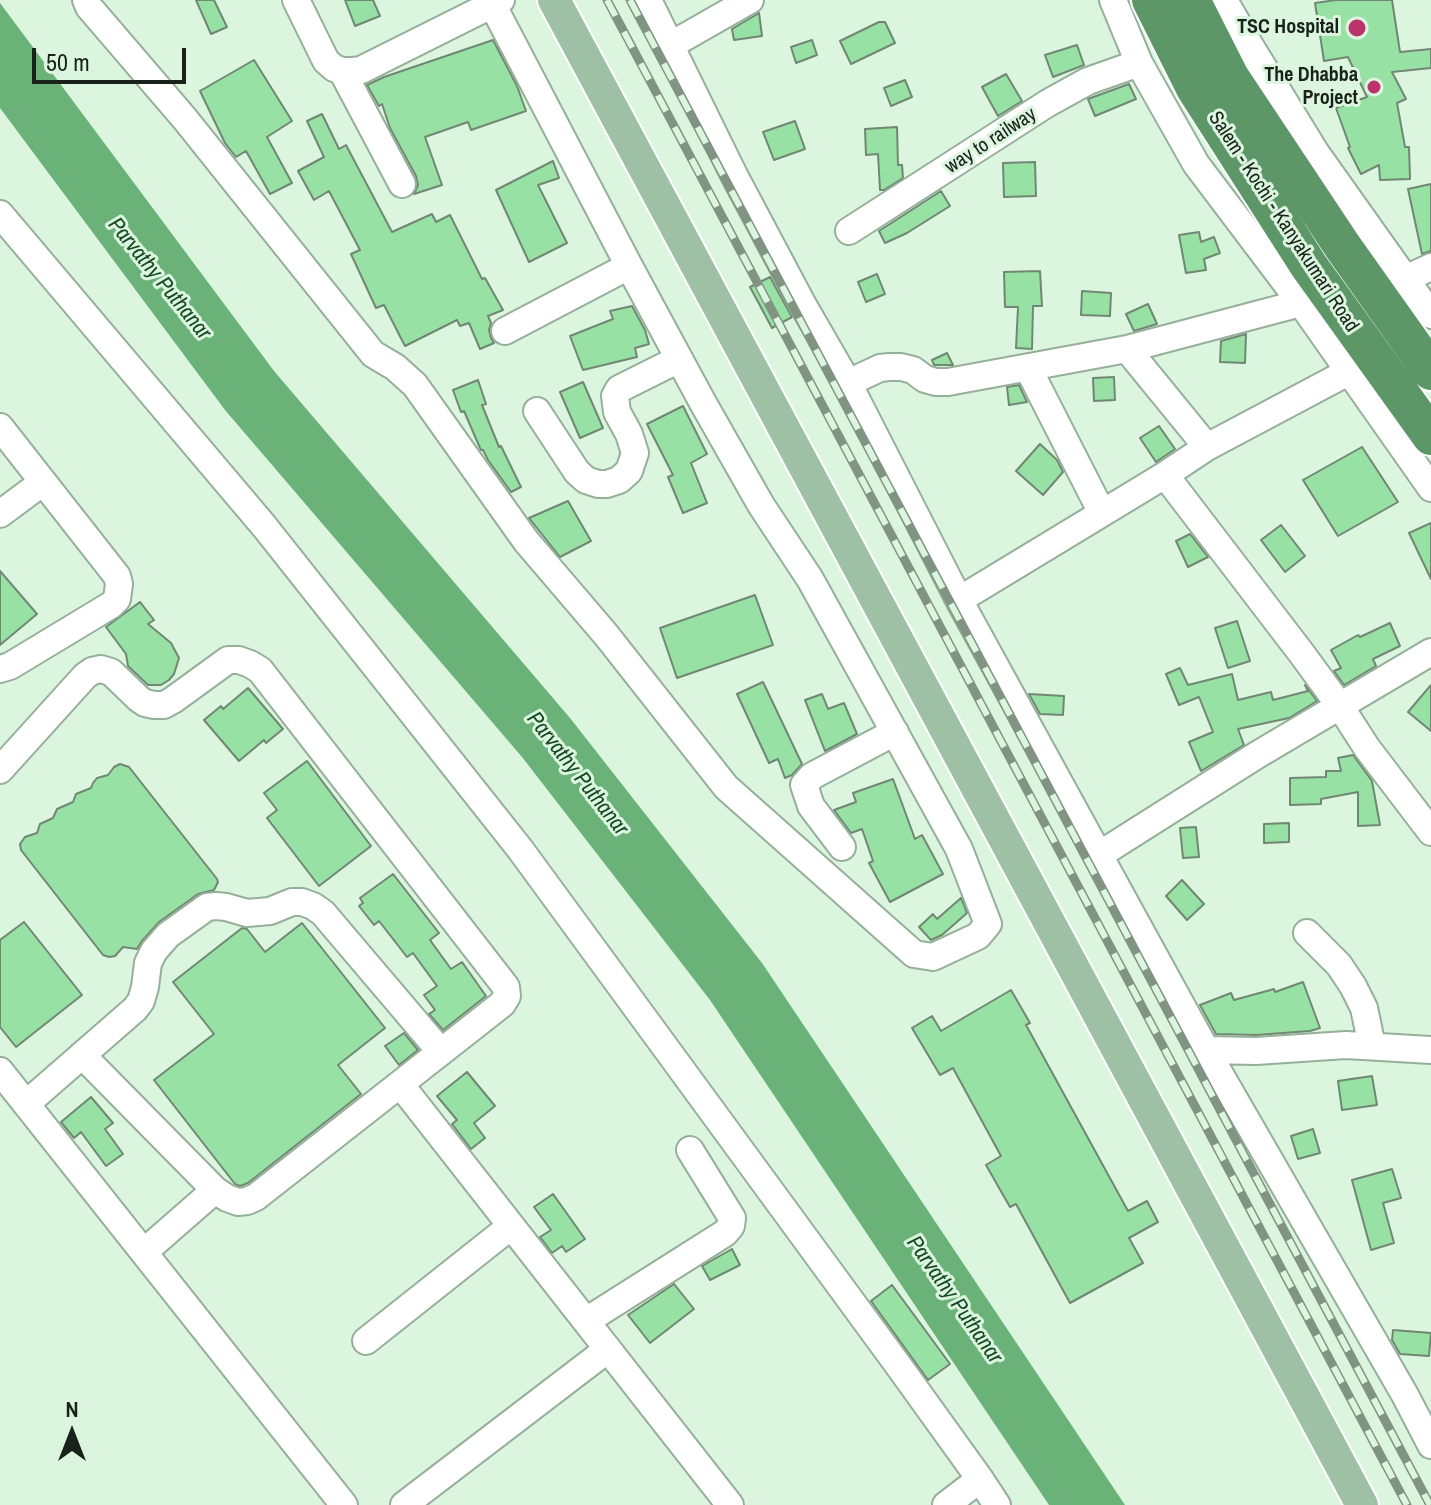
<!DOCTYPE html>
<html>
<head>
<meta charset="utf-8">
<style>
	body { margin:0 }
	#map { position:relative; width:1431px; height:1505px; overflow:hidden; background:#dbf5de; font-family:"Archivo Narrow",sans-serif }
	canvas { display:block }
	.north { position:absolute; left:32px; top:1393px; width:80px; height:80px; -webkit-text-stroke:6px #dbf5de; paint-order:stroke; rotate:0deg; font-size:22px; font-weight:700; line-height:32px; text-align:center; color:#19221a }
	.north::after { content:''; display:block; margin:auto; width:28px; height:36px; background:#19221a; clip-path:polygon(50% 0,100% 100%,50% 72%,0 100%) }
	.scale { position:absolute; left:32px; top:48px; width:154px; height:36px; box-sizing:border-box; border:4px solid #19221a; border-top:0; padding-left:10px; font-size:24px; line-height:28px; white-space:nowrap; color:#19221a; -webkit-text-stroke:6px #dbf5de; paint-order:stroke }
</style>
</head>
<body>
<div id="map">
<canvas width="1431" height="1505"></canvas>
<div class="north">N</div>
<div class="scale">50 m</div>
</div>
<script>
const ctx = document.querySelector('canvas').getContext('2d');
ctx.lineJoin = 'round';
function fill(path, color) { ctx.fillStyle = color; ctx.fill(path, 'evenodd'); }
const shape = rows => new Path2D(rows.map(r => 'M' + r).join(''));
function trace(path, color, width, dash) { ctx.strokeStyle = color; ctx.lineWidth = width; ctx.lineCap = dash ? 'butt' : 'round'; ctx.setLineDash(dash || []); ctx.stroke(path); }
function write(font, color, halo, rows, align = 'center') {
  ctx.font = font + ' "Archivo Narrow",sans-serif'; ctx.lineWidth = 6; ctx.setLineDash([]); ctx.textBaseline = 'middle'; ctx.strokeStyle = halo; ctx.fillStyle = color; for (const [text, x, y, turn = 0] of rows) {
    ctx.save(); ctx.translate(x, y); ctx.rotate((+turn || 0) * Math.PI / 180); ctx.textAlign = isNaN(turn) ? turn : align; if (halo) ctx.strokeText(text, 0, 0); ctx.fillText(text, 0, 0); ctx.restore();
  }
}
fill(shape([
	[0,3,274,371,570,718,762,963,1125,1505,1049,1505,710,1000,522,757,225,410,0,108]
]), '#6bb278');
const building = shape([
	[196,0,214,0,227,27,211,34,196,0],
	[345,0,373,0,380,16,355,26,345,0],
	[1336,0,1392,0,1400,52,1431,49,1431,68,1392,72,1406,99,1397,103,1405,147,1409,147,1410,179,1380,180,1379,165,1361,174,1348,148,1350,147,1336,108,1367,97,1348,57,1324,61,1315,3,1336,0],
	[759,13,762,36,734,40,732,29,759,13],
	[879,22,885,22,895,43,851,64,840,41,879,22],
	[493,40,517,86,526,111,471,130,468,122,425,137,442,185,414,194,418,185,416,176,390,128,382,104,379,106,367,85,384,77,493,40],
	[812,40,817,55,796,63,791,47,812,40],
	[1077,45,1084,65,1053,77,1045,55,1077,45],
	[254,60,292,121,267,137,292,183,270,194,246,151,236,157,225,143,200,91,254,60],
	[1006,74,1022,101,998,116,982,87,1006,74],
	[905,80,912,97,891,106,884,88,905,80],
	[1129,84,1136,99,1095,116,1088,99,1129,84],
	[322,114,339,149,346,145,392,232,432,214,436,222,450,215,482,279,485,278,503,310,488,316,491,323,489,330,491,338,494,343,480,349,469,323,460,326,457,320,405,346,384,305,376,308,351,254,360,250,329,191,314,200,298,171,324,157,307,121,322,114],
	[795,121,805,149,774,160,763,132,795,121],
	[897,127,898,165,902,165,903,178,884,190,880,190,878,154,866,155,865,129,897,127],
	[553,161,559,178,538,185,567,243,529,262,496,190,553,161],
	[1035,162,1036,196,1004,197,1003,163,1035,162],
	[1431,184,1431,251,1422,254,1408,189,1431,184],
	[941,191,950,206,907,233,885,243,879,231,941,191],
	[1199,232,1201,242,1214,237,1220,253,1204,259,1206,270,1186,273,1179,235,1199,232],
	[1040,271,1042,306,1033,306,1032,349,1016,348,1018,307,1005,307,1004,272,1040,271],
	[877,274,885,294,866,302,858,282,877,274],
	[770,277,792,317,772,328,750,287,770,277],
	[1082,291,1111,293,1110,316,1081,315,1082,291],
	[1148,304,1157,324,1134,331,1126,314,1148,304],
	[632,306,645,330,649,344,635,348,637,357,583,370,570,336,613,319,610,311,632,306],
	[1246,334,1245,363,1220,362,1221,341,1246,334],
	[947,353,953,365,934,365,932,360,947,353],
	[1114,377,1115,400,1094,401,1093,378,1114,377],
	[478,380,486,404,482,405,499,447,501,446,521,487,511,492,488,460,483,450,481,450,480,448,464,411,461,412,453,390,478,380],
	[583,382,603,428,580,438,560,392,583,382],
	[1019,385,1027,402,1009,405,1007,387,1019,385],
	[683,406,707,454,691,463,707,503,683,513,668,477,673,475,647,424,683,406],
	[1159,426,1175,449,1156,462,1140,438,1159,426],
	[1040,444,1057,460,1063,472,1043,495,1016,471,1040,444],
	[1362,447,1398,502,1338,536,1303,480,1362,447],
	[568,501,591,541,560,557,529,518,568,501],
	[1431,523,1431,579,1409,533,1431,523],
	[1281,525,1305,556,1285,572,1261,540,1281,525],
	[1190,534,1208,557,1188,567,1176,541,1190,534],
	[0,571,37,614,0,645,0,571],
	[755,595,773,645,677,678,660,628,755,595],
	[140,602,154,620,148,624,171,643,179,658,174,674,169,680,161,685,148,685,128,666,126,654,106,627,140,602],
	[1237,621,1250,661,1228,668,1215,628,1237,621],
	[1390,623,1400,646,1373,659,1376,666,1344,685,1334,671,1341,668,1331,650,1358,635,1360,637,1390,623],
	[1180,668,1188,685,1232,674,1238,700,1271,692,1273,700,1308,691,1305,685,1317,701,1289,718,1238,729,1244,745,1201,771,1189,742,1213,732,1199,697,1179,705,1166,674,1180,668],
	[763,682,802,764,792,775,785,778,778,759,769,763,737,694,763,682],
	[1431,685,1431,731,1408,712,1431,685],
	[248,688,283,729,266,743,264,740,239,761,204,720,221,706,223,709,248,688],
	[822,694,828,709,844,703,857,734,825,751,805,700,822,694],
	[1029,694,1064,696,1063,715,1040,714,1029,694],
	[1353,755,1372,781,1380,825,1358,826,1358,792,1321,799,1321,804,1290,805,1290,778,1326,777,1326,771,1341,771,1338,758,1353,755],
	[307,761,371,846,319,886,267,818,277,810,264,793,307,761],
	[120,764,129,767,217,879,218,882,214,890,198,894,159,922,142,941,137,949,123,947,115,956,109,957,103,955,21,850,20,844,25,837,37,833,40,824,53,818,57,809,73,802,76,794,91,788,93,783,97,778,108,775,114,767,120,764],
	[893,779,915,839,922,835,943,874,890,902,869,863,873,861,862,829,851,833,834,810,856,802,853,793,893,779],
	[1289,823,1289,842,1264,843,1264,824,1289,823],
	[1196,827,1199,857,1183,858,1180,828,1196,827],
	[393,874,439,933,430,940,451,969,462,962,486,996,443,1030,429,1014,435,1010,424,995,437,986,413,953,407,957,379,921,374,925,359,906,363,903,360,898,393,874],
	[1182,880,1204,904,1187,920,1166,896,1182,880],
	[961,898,967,913,942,935,931,940,919,927,933,914,937,919,961,898],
	[24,922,82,995,16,1047,0,1027,0,940,24,922],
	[302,923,385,1028,338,1065,361,1094,248,1183,240,1186,235,1184,154,1080,214,1034,173,982,242,928,247,929,265,952,302,923],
	[1303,982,1320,1028,1310,1031,1256,1035,1216,1034,1200,1005,1231,993,1234,1000,1274,989,1275,992,1303,982],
	[1011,990,1030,1023,1026,1025,1128,1211,1147,1201,1158,1222,1129,1238,1143,1263,1070,1303,1016,1204,1010,1207,986,1165,1001,1156,953,1068,940,1075,912,1028,932,1016,941,1031,1011,990],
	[404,1033,418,1050,399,1065,385,1046,404,1033],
	[467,1072,495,1106,474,1123,485,1138,471,1149,452,1124,457,1120,437,1096,467,1072],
	[1372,1076,1377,1105,1342,1110,1338,1081,1372,1076],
	[91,1097,113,1123,105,1129,123,1154,106,1166,81,1132,74,1138,61,1122,91,1097],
	[1313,1129,1320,1153,1298,1159,1291,1136,1313,1129],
	[1392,1169,1401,1198,1383,1203,1394,1243,1371,1250,1352,1180,1392,1169],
	[553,1194,585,1239,566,1252,562,1246,552,1253,540,1237,551,1230,534,1207,553,1194],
	[732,1249,740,1265,710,1280,702,1266,732,1249],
	[674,1284,694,1309,650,1343,628,1315,674,1284],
	[892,1285,950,1364,928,1380,871,1301,892,1285],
	[1393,1330,1431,1333,1429,1356,1400,1354,1392,1340,1393,1330]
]);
fill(building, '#98e1a4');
trace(building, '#708873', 2);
const minor = shape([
	[86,0,89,7,185,119,373,354,395,367,415,385,526,541,607,636,726,787,914,954,933,957,978,936,988,924,959,849,810,579,761,505,703,403,629,266,490,0],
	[296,0,326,61,334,68,342,71,353,71,361,70,501,0],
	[648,0,734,175,803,305,848,383,959,600,1206,1050,1405,1395,1431,1445],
	[1113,0,1139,63,1196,164,1301,303,1431,488],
	[1224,0,1249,44,1316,153,1431,315],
	[671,45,750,0],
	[342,71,402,184],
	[0,214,264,526,520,849,898,1365,980,1479,997,1505],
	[849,231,1048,103,1088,81,1139,63],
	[1405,279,1431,267],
	[505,331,629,266],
	[1127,349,1207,447],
	[1028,368,1102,513],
	[848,383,880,368,889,367,901,367,913,370,925,379,936,382,948,382,1127,349,1301,303],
	[537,411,577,472,586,480,598,484,607,484,619,480,629,471,635,453,629,434,617,412,615,396,619,389,679,359],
	[0,427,117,576,119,584,117,599,111,605,10,666,0,669],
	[1165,475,1302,654,1340,706,1367,748,1431,832],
	[0,514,43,482],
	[959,600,1165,475,1207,447,1350,371],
	[0,770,85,676,92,671,101,669,111,672,139,699,145,703,154,705,164,705,173,700,228,660,239,660,250,664,260,670,506,987,507,996,502,1004,256,1197,247,1201,238,1202,227,1198,215,1190,82,1055],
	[842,847,811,806,804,785,812,776,895,732],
	[1099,855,1257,755,1431,652],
	[1307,933,1339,965,1353,986,1364,1008,1372,1046],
	[1206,1050,1256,1051,1346,1045,1431,1050],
	[0,1071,344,1505],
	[400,1084,730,1505],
	[26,1104,135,1009,141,1001,145,987,148,963,154,951,168,935,207,907,216,906,226,907,247,913,270,911,292,902,302,902,313,906,323,913,441,1052],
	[144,1252,215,1190],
	[586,1321,725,1233,731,1226,732,1218,690,1150],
	[366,1341,511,1226],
	[404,1505,608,1349],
	[946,1505,980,1479]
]);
const major = shape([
	[554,0,1362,1505]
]);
const highway = shape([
	[1151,0,1195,88,1309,266,1431,436],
	[1191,0,1230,77,1343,247,1431,371]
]);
trace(minor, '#96af99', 30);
trace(major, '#fff', 36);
trace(highway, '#fff', 42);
trace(minor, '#fff', 26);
trace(major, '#9ec0a4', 32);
trace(highway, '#5d9667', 38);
const rail = shape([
	[607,0,1407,1505],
	[630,0,1430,1505]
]);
trace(rail, '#819383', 9);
trace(rail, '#dbf5de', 6, [18]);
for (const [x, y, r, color] of [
	[1357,28,10,"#bb326d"],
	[1374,87,8,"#bb326d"]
]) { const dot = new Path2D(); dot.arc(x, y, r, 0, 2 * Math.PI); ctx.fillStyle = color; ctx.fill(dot); trace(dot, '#dbf5de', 3); }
write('bold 20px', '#19221a', '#dbf5de', [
	["TSC Hospital",1339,28],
	["The Dhabba",1358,76],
	["Project",1358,99]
], 'right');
write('20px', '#19221a', '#dbf5de', [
	["way to railway",991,141,-33],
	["Salem - Kochi - Kanyakumari Road",1283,222,57]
]);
write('italic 22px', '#154923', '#dbf5de', [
	["Parvathy Puthanar",159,279,51],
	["Parvathy Puthanar",577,774,52],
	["Parvathy Puthanar",954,1300,55]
]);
</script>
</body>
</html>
